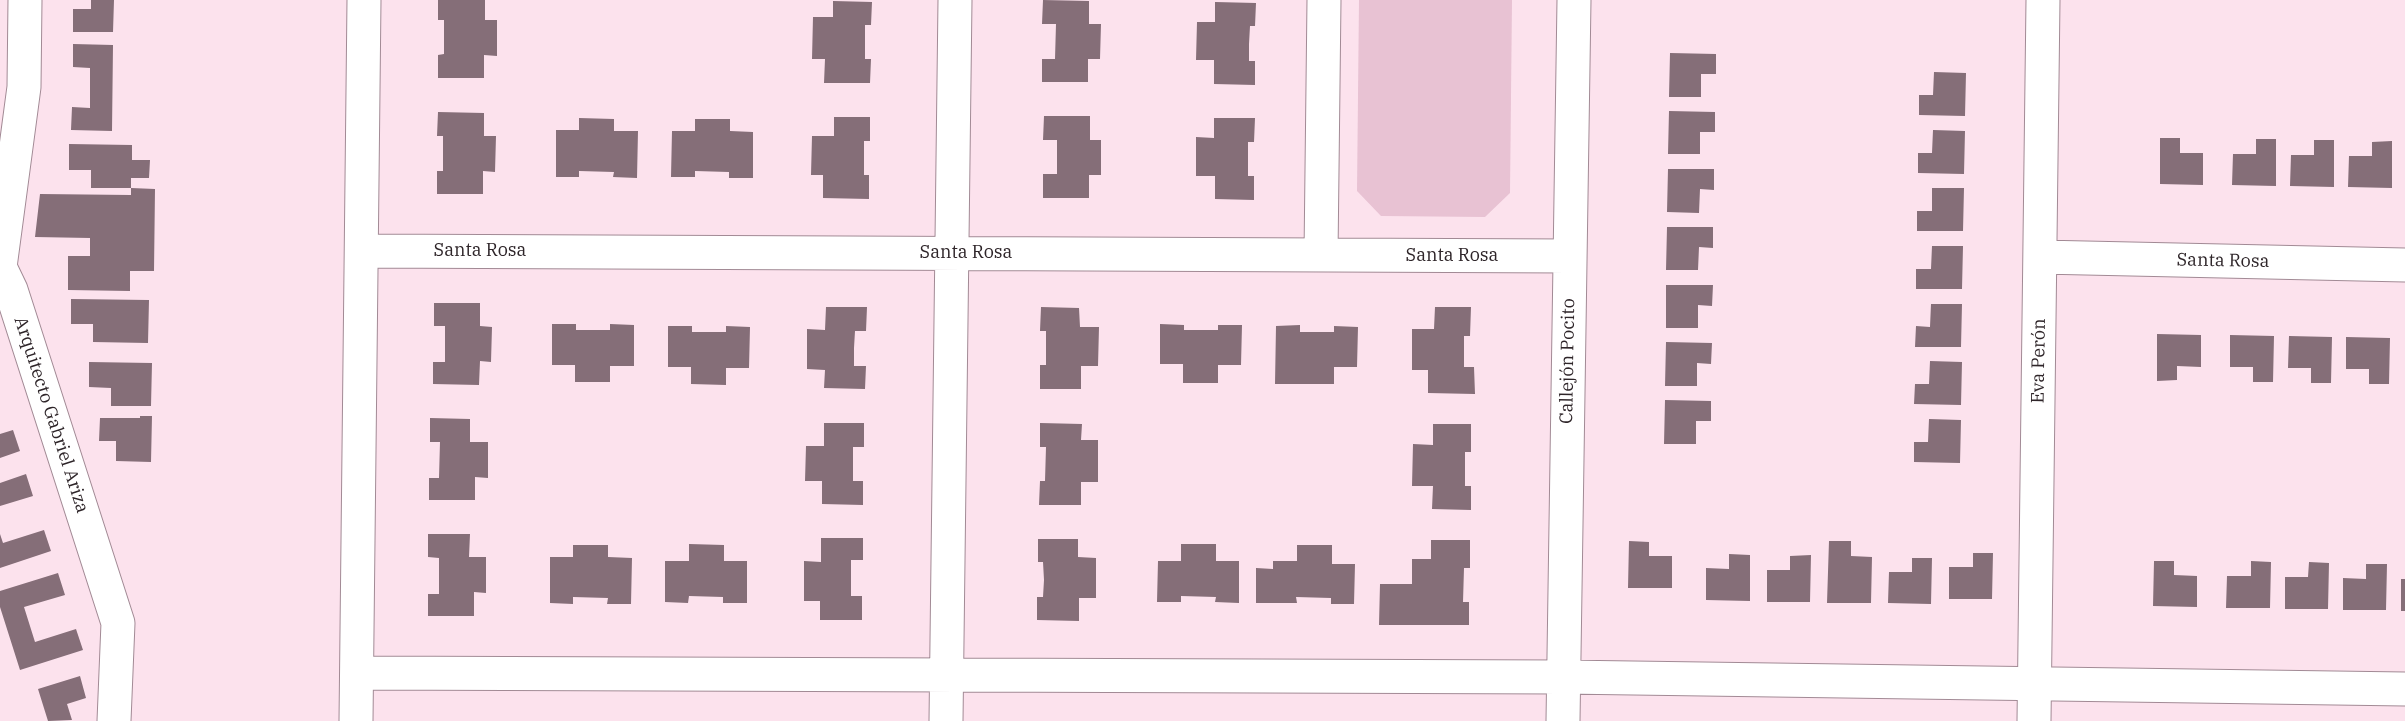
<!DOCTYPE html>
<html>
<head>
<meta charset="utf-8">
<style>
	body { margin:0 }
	canvas { display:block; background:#fce2ed }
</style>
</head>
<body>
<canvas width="2405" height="721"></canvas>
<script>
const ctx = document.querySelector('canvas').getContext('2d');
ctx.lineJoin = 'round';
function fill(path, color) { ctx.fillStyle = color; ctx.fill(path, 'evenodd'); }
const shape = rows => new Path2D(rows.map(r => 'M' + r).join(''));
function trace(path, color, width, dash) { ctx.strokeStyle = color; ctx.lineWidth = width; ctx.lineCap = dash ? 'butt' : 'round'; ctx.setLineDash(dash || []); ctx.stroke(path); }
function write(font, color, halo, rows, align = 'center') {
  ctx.font = font + ' "IBM Plex Serif",serif'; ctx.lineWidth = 4.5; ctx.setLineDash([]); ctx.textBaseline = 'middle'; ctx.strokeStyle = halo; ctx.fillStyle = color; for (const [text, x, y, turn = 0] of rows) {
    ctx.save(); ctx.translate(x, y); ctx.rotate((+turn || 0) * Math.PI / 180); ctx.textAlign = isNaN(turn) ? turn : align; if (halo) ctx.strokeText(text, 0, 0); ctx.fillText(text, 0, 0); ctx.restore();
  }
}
fill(shape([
	[1359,0,1512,0,1510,193,1485,217,1381,216,1357,191]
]), '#e8c2d3');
fill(shape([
	[91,0,114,0,113,32,73,32,73,9,91,9],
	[438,0,485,0,485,20,497,20,497,56,484,55,484,78,438,78,438,55,444,54,444,20,438,20],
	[1043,0,1089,1,1089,24,1101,24,1100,59,1088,59,1088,82,1042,82,1042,59,1055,59,1056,24,1042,24],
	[833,1,872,2,871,25,865,25,865,59,871,59,870,83,824,83,825,59,812,59,813,17,833,17],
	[1215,2,1256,3,1255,26,1250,26,1249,44,1249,61,1255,61,1255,85,1214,84,1214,60,1196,60,1197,22,1215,22],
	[73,44,113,45,112,131,71,130,72,107,90,108,90,68,73,67],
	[1670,53,1716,54,1716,74,1701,74,1701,97,1669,97],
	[1934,72,1966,73,1965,116,1919,115,1919,95,1933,95],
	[1669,111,1715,112,1715,132,1700,132,1700,154,1668,154],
	[438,112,484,113,484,136,496,136,495,172,483,171,483,194,437,194,437,171,443,171,443,136,437,136],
	[1044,116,1090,116,1090,140,1101,140,1101,175,1089,175,1089,198,1043,198,1043,174,1057,174,1057,140,1043,140],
	[834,117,870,117,870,141,864,141,864,175,869,175,869,199,823,198,823,175,811,175,812,136,834,136],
	[579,118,614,119,614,131,638,131,637,178,613,177,614,172,579,171,579,177,556,177,556,130,579,130],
	[1214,118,1255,118,1254,142,1248,142,1248,176,1254,176,1254,200,1215,199,1215,176,1196,176,1196,137,1214,138],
	[695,119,730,119,730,131,753,132,753,178,729,178,729,172,695,171,695,177,671,177,672,131,695,131],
	[1933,130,1965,131,1964,174,1918,173,1918,153,1932,153],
	[2160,138,2180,138,2180,153,2203,153,2203,185,2160,184],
	[2256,139,2276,139,2276,186,2232,185,2233,154,2256,154],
	[2314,140,2334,140,2334,187,2290,186,2291,155,2314,155],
	[2392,141,2392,188,2348,187,2349,156,2372,156,2372,142],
	[69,144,132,145,132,160,150,160,149,178,131,178,131,188,91,188,91,170,69,170],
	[1668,169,1714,169,1714,190,1700,189,1699,213,1667,212],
	[131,188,155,189,154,271,130,271,130,291,68,290,68,256,90,256,90,238,35,237,40,194,131,195],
	[1932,188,1964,188,1963,231,1917,231,1917,211,1932,211],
	[1667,227,1713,227,1713,248,1699,247,1698,270,1666,270],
	[1932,246,1963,246,1962,289,1916,289,1916,269,1931,269],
	[1666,285,1713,285,1712,306,1698,305,1698,328,1666,328],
	[71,299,149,300,148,343,93,342,93,324,71,324],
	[434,303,480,303,480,326,492,327,491,362,480,361,479,385,433,384,433,362,445,362,445,326,434,326],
	[1931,304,1962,304,1961,347,1915,347,1916,326,1930,327],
	[826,307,867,307,866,331,855,331,854,348,854,366,866,366,865,389,824,388,825,370,807,369,807,329,825,330],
	[1041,307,1079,308,1080,327,1099,327,1098,366,1081,366,1081,389,1040,389,1040,365,1046,365,1046,331,1040,331],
	[1435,307,1471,307,1470,336,1464,336,1464,367,1474,367,1475,394,1428,393,1428,370,1412,370,1412,329,1434,329],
	[552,324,576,324,576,330,610,330,610,324,634,325,634,366,610,366,610,382,575,382,575,365,552,365],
	[1160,324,1184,325,1184,330,1218,330,1218,325,1242,325,1241,365,1218,365,1218,383,1183,383,1183,364,1160,364],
	[1300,325,1300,332,1334,332,1334,326,1358,327,1357,367,1334,367,1334,384,1275,384,1276,326],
	[668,326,692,326,692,332,726,332,726,326,750,327,749,368,726,368,726,385,691,384,691,367,668,367],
	[2157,334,2201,335,2201,367,2177,366,2177,380,2157,381],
	[2230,335,2274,336,2273,382,2253,382,2253,367,2230,367],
	[2289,336,2332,337,2331,383,2311,383,2311,368,2288,368],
	[2346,337,2390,338,2389,384,2369,384,2369,369,2346,369],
	[1666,342,1712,343,1711,364,1697,363,1697,386,1665,386],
	[1930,361,1962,362,1961,405,1914,404,1915,384,1929,384],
	[89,362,152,363,151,406,111,406,111,388,89,387],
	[1665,400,1711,401,1711,421,1696,421,1696,444,1664,444],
	[140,416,152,416,151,462,116,461,116,441,99,441,100,418,140,418],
	[430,418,470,419,470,442,488,442,488,478,475,477,475,500,429,500,429,478,439,478,440,442,430,442],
	[1929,419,1961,420,1960,463,1914,462,1914,442,1928,442],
	[824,423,864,423,864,447,853,447,853,481,863,481,863,505,822,504,822,481,805,481,806,446,824,446],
	[1040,423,1082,424,1081,440,1098,440,1098,482,1081,482,1081,505,1039,505,1040,481,1045,481,1046,447,1040,447],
	[1433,424,1471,424,1471,452,1465,452,1465,486,1471,486,1471,510,1432,509,1433,486,1412,486,1413,444,1433,445],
	[13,430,20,451,0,458,0,434],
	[26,474,33,496,0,506,0,483],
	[44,530,51,551,0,568,0,534,3,543],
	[428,534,470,534,469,557,486,557,486,593,474,592,474,616,428,616,428,594,439,594,439,558,428,557],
	[821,538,863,538,863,560,851,560,851,596,862,596,862,620,820,620,820,601,804,601,804,561,821,562],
	[1038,539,1078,539,1078,557,1096,558,1096,598,1079,598,1079,621,1037,620,1037,597,1043,597,1044,580,1043,562,1038,562],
	[1431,540,1470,540,1470,568,1464,568,1463,602,1469,602,1469,625,1379,625,1380,584,1412,584,1412,559,1431,559],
	[1629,541,1649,542,1649,556,1672,556,1672,588,1628,588],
	[1829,541,1851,541,1851,556,1872,557,1871,603,1827,603],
	[689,544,724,545,724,561,747,561,747,603,723,603,723,597,689,596,688,603,665,602,665,561,689,561],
	[1181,544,1216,544,1216,561,1239,561,1239,603,1215,602,1216,597,1181,596,1181,602,1157,602,1158,561,1181,561],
	[573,545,608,545,608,557,632,558,631,604,607,604,608,598,573,597,573,604,550,603,550,557,573,557],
	[1297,545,1332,545,1332,564,1355,564,1354,604,1331,604,1331,598,1296,597,1297,603,1256,603,1256,568,1273,569,1273,561,1297,561],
	[1973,553,1993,553,1992,599,1949,599,1949,567,1973,567],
	[1729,554,1750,555,1750,601,1706,600,1706,568,1729,569],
	[1811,555,1810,602,1767,602,1767,570,1790,570,1790,556],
	[1912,558,1932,558,1931,604,1888,603,1889,572,1912,572],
	[2154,561,2174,561,2174,575,2197,576,2197,607,2153,606],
	[2251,561,2271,562,2270,608,2226,608,2227,576,2251,576],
	[2309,562,2329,563,2328,609,2285,609,2285,577,2308,577],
	[2366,564,2387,564,2386,610,2343,610,2343,578,2366,579],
	[58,573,65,595,24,607,35,642,76,629,83,650,20,670,0,607,0,591],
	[2401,579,2405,579,2405,611,2401,611],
	[80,676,86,698,67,704,72,720,48,721,38,689]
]), '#856e78');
const street = shape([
	[25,0,24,87,0,267,11,290,118,623,114,721],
	[362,251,1570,256],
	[1321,255,1324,0],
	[2040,257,2405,265],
	[357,673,1563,677,2405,689],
	[356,721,364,0],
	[946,721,955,0],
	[1563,721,1574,0],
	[2034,721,2043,0]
]);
trace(street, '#a28a95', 35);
trace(street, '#fff', 33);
write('18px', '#2e2529', '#fff', [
	["Santa Rosa",480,251],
	["Santa Rosa",966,253],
	["Santa Rosa",1452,256],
	["Santa Rosa",2223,261,1],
	["Callejón Pocito",1568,361,-89],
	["Eva Perón",2039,361,-89],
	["Arquitecto Gabriel Ariza",51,415,72]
]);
</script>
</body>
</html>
